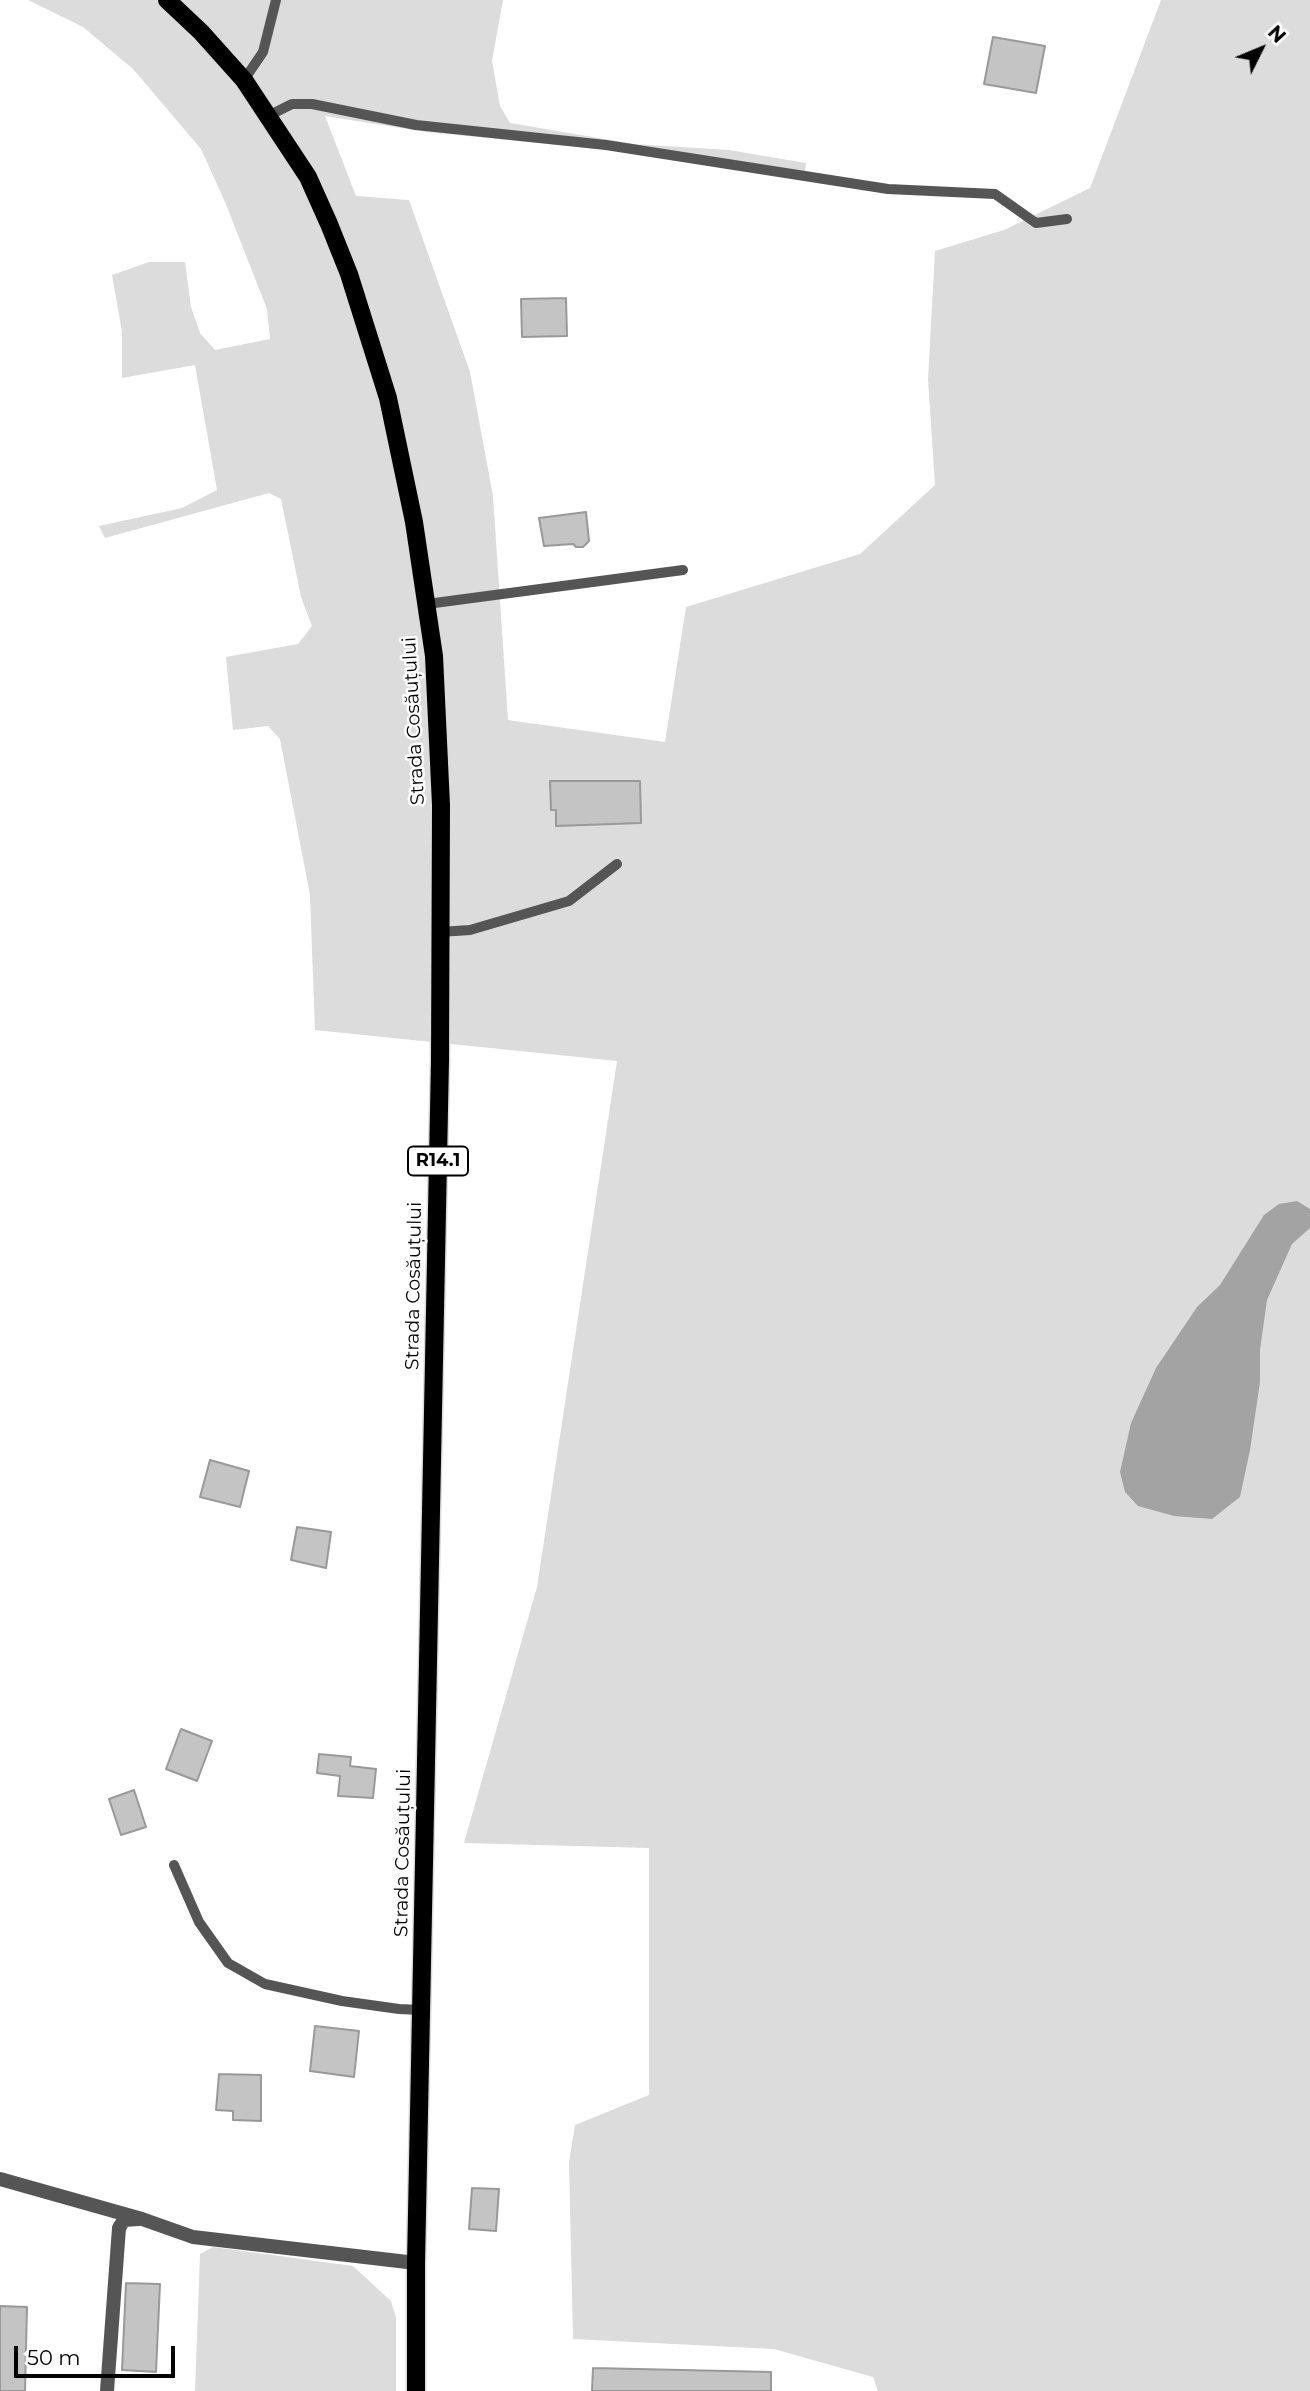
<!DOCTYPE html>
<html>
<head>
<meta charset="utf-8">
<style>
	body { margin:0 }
	#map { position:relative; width:1310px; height:2391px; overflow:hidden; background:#fff; font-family:Montserrat,sans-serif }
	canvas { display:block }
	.north { position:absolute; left:1226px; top:14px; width:70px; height:70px; -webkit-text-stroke:5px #fff; paint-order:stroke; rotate:47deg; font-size:19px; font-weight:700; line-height:28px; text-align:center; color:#000 }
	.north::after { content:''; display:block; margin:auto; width:24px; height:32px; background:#000; clip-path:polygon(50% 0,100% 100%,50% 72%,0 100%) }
	.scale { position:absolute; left:14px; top:2346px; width:161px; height:32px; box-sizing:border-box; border:4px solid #000; border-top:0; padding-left:9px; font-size:21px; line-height:24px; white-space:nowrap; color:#000; -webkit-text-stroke:5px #fff; paint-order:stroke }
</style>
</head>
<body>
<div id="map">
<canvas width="1310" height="2391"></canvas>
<div class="north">N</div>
<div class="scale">50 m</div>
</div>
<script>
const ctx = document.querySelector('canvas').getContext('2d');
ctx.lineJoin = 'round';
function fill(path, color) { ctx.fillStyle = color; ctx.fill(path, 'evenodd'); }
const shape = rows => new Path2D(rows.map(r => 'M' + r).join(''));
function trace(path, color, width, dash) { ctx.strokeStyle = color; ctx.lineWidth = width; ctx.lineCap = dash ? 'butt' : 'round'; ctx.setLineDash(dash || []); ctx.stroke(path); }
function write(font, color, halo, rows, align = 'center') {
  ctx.font = font + ' Montserrat,sans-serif'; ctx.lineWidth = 5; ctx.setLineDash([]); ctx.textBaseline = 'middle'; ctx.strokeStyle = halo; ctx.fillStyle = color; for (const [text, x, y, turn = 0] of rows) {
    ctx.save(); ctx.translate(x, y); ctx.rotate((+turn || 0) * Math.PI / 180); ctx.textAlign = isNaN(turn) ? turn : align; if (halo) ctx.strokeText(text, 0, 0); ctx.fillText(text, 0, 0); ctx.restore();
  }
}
fill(shape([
	[28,0,503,0,492,61,500,106,510,123,634,144,729,150,806,163,804,181,690,158,426,132,325,116,356,196,409,200,470,372,493,496,508,720,665,742,686,607,860,554,935,485,928,379,935,251,1004,230,1090,188,1161,0,1310,0,1310,2391,878,2391,873,2377,774,2349,573,2339,569,2162,575,2125,649,2095,649,1848,464,1843,537,1587,617,1061,315,1030,310,895,280,739,268,726,233,730,226,657,298,644,312,626,301,597,281,499,269,493,105,538,99,526,182,508,217,490,195,365,122,378,122,332,112,275,149,262,185,262,191,307,200,333,215,350,270,339,267,309,225,202,201,149,133,69,83,27],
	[213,2247,353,2266,391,2301,396,2318,396,2391,195,2391,200,2254]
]), '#dcdcdc');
fill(shape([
	[1297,1201,1310,1209,1310,1228,1292,1244,1267,1300,1260,1350,1260,1382,1250,1450,1240,1497,1212,1519,1174,1516,1138,1506,1125,1492,1120,1472,1131,1423,1156,1368,1197,1307,1220,1285,1264,1215,1279,1204]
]), '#a3a3a3');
const building = shape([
	[993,37,1045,46,1036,93,984,84,993,37],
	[566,298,567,336,522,337,521,299,566,298],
	[586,512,589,541,583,547,576,547,573,544,544,546,539,518,586,512],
	[550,781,640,781,641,823,556,826,556,810,551,810,550,781],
	[210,1460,249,1471,240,1507,200,1497,210,1460],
	[297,1527,331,1532,326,1568,291,1560,297,1527],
	[181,1729,212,1741,197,1781,166,1769,181,1729],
	[319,1754,351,1757,350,1766,376,1769,373,1798,338,1796,340,1776,317,1773,319,1754],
	[134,1790,146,1827,121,1835,109,1799,134,1790],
	[315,2026,359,2031,354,2077,310,2071,315,2026],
	[219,2074,261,2075,261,2121,233,2120,233,2111,216,2110,219,2074],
	[472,2188,499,2189,496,2231,469,2229,472,2188],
	[126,2283,160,2284,156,2372,122,2370,126,2283],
	[0,2306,27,2307,25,2391,0,2391,0,2306],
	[593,2368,771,2372,771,2391,592,2391,593,2368]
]);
fill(building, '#c4c4c4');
trace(building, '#999', 2);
const primary = shape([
	[167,0,201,32,244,80,308,177,329,224,349,274,388,398,414,522,434,656,441,805,440,1060,416,2263,416,2391]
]);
trace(primary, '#dbdbdb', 21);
trace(shape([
	[244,80,263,52,276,0],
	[268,116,292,104,312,104,416,125,606,145,888,189,995,194,1036,223,1067,219],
	[427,604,683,570],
	[440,932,470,930,569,901,617,864],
	[174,1865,199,1922,228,1963,265,1984,342,2001,399,2009,421,2010]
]), '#555', 10);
trace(shape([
	[0,2179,142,2219,193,2237,416,2263],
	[107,2391,119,2228,124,2220,139,2219]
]), '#555', 14);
trace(primary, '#000', 18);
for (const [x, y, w] of [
	[438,1161,60]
]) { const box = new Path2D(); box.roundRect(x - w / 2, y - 14.5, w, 29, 5); ctx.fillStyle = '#fff'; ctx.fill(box); trace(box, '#000', 2); }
write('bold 18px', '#000', null, [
	["R14.1",438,1161]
]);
write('19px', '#000', '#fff', [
	["Strada Cosăuțului",414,721,-93],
	["Strada Cosăuțului",414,1286,-89],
	["Strada Cosăuțului",403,1853,-89]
]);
</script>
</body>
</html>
